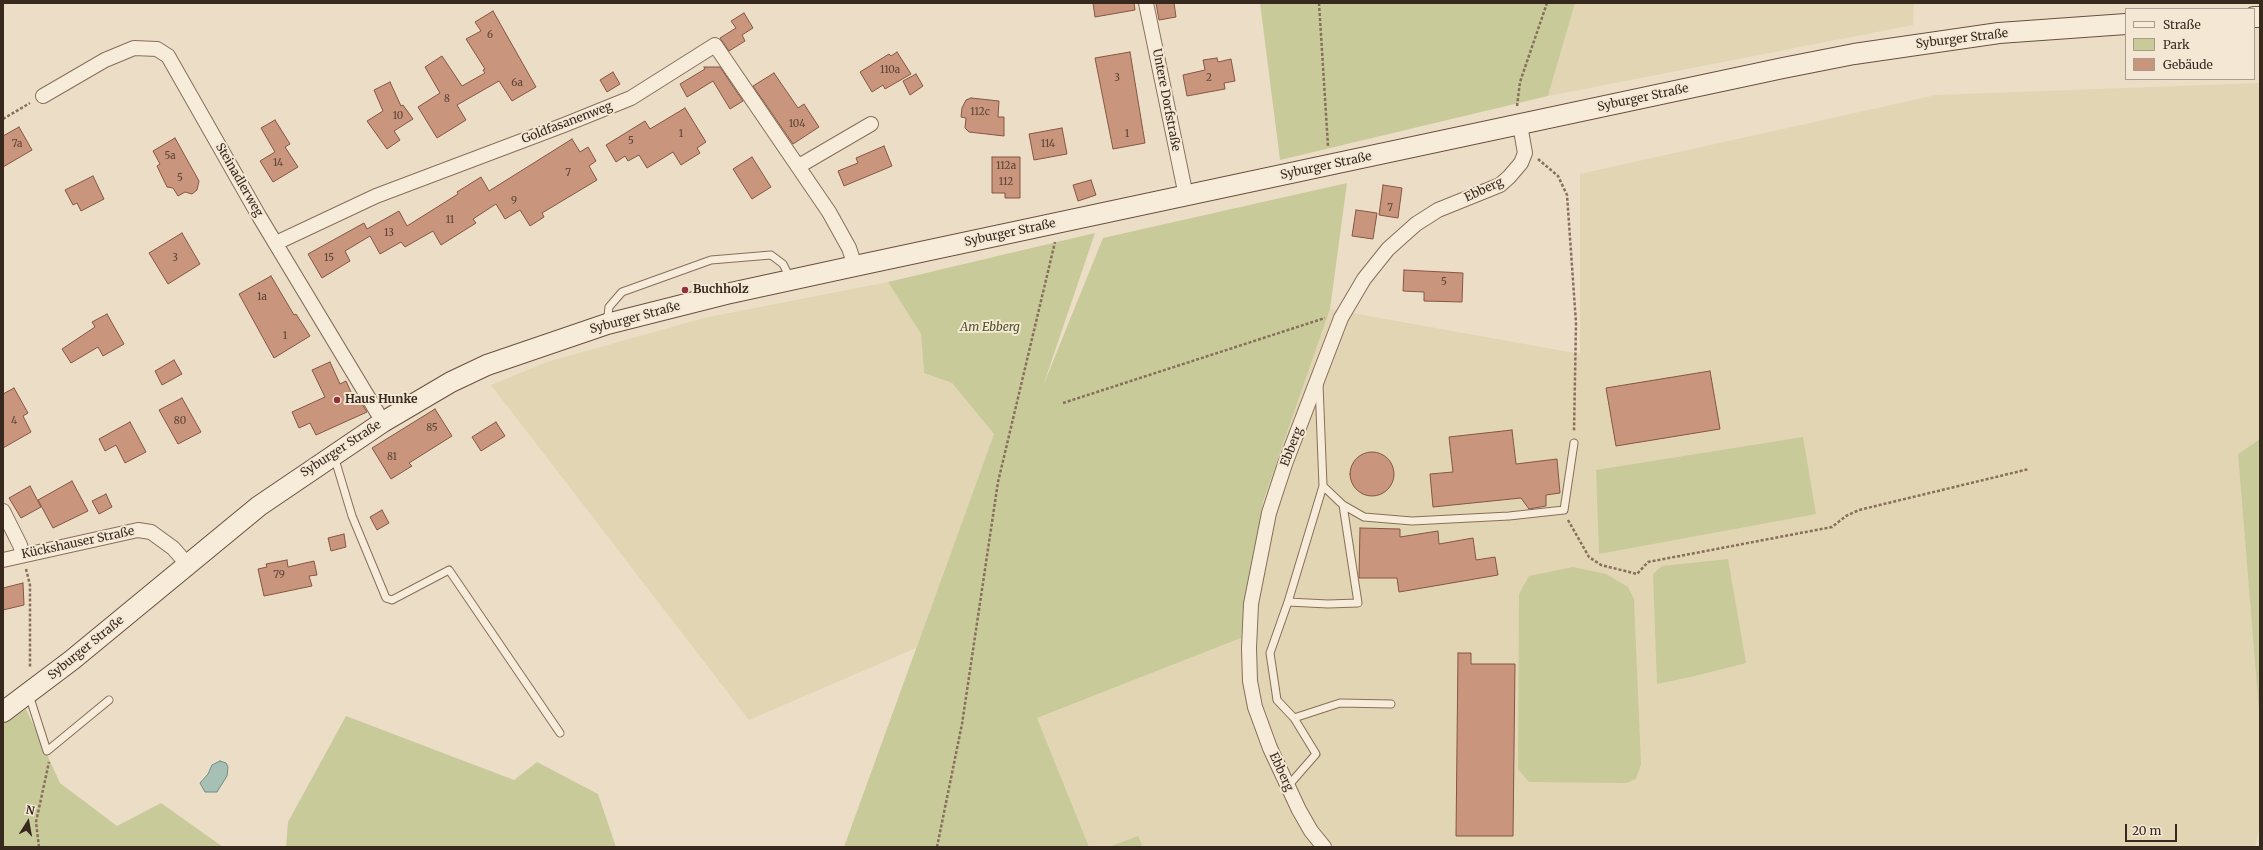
<!DOCTYPE html>
<html>
<head>
<meta charset="utf-8">
<style>
	body { margin:0 }
	#map { position:relative; width:2263px; height:850px; overflow:hidden; background:#ecddc6; font-family:Merriweather,serif }
	canvas { display:block }
	.frame { position:absolute; inset:0; border:4px solid #38291f; pointer-events:none }
	.legend { position:absolute; left:2125px; top:8px; width:130px; height:72px; box-sizing:border-box; background:#f4e8d5; border:1px solid #a99c8c; margin:0; padding:5px 7px; list-style:none; font-size:12px; color:#38291f }
	.legend li { display:flex; align-items:center; gap:8px; height:20px }
	.legend b { width:20px; border:1px solid #a99c8c }
	.north { position:absolute; left:8px; top:802px; width:40px; height:40px; -webkit-text-stroke:3px #f4e8d5; paint-order:stroke; rotate:11deg; font-size:11px; font-weight:700; line-height:16px; text-align:center; color:#38291f }
	.north::after { content:''; display:block; margin:auto; width:14px; height:18px; background:#38291f; clip-path:polygon(50% 0,100% 100%,50% 72%,0 100%) }
	.scale { position:absolute; left:2125px; top:824px; width:52px; height:18px; box-sizing:border-box; border:2px solid #38291f; border-top:0; padding-left:5px; font-size:12px; line-height:14px; white-space:nowrap; color:#38291f; -webkit-text-stroke:3px #f4e8d5; paint-order:stroke }
</style>
</head>
<body>
<div id="map">
<canvas width="2263" height="850"></canvas>
<div class="frame"></div>
<ul class="legend">
<li><b style="height:5px;background:#f7ebd9"></b>Straße</li>
<li><b style="height:11px;background:#c9ca9a"></b>Park</li>
<li><b style="height:11px;background:#c9957d"></b>Gebäude</li>
</ul>
<div class="north">N</div>
<div class="scale">20 m</div>
</div>
<script>
const ctx = document.querySelector('canvas').getContext('2d');
ctx.lineJoin = 'round';
function fill(path, color) { ctx.fillStyle = color; ctx.fill(path, 'evenodd'); }
const shape = rows => new Path2D(rows.map(r => 'M' + r).join(''));
function trace(path, color, width, dash) { ctx.strokeStyle = color; ctx.lineWidth = width; ctx.lineCap = dash ? 'butt' : 'round'; ctx.setLineDash(dash || []); ctx.stroke(path); }
function write(font, color, halo, rows, align = 'center') {
  ctx.font = font + ' Merriweather,serif'; ctx.lineWidth = 4; ctx.setLineDash([]); ctx.textBaseline = 'middle'; ctx.strokeStyle = halo; ctx.fillStyle = color; for (const [text, x, y, turn = 0] of rows) {
    ctx.save(); ctx.translate(x, y); ctx.rotate((+turn || 0) * Math.PI / 180); ctx.textAlign = isNaN(turn) ? turn : align; if (halo) ctx.strokeText(text, 0, 0); ctx.fillText(text, 0, 0); ctx.restore();
  }
}
fill(shape([
	[1575,3,1914,3,1913,25,1548,96],
	[2260,83,2260,439,2238,454,2260,725,2260,825,2255,847,1143,847,1138,836,1108,847,1089,847,1037,718,1241,638,1263,502,1330,309,1580,354,1580,174,1936,95],
	[888,282,921,334,924,373,952,383,994,434,916,648,749,720,491,385,547,362,704,318]
]), '#e2d5b3');
fill(shape([
	[1260,3,1575,3,1548,96,1280,160],
	[1347,183,1330,309,1263,502,1241,638,1037,718,1089,847,844,847,994,434,952,383,924,373,921,334,888,282,1095,233,1043,386,1103,238],
	[1803,437,1816,514,1599,554,1596,470],
	[2260,439,2260,725,2238,454],
	[1728,559,1746,663,1695,676,1657,684,1653,574,1662,566],
	[1573,567,1606,574,1628,587,1634,599,1641,764,1636,779,1626,783,1529,782,1518,769,1519,594,1529,576],
	[26,709,60,783,117,826,161,803,223,847,3,847,3,724],
	[346,716,514,780,537,762,598,794,616,847,286,847,288,822],
	[1138,836,1143,847,1108,847]
]), '#c9ca9a');
const water = shape([
	[220,761,226,763,228,767,227,776,217,792,205,792,200,783,208,774,212,765,220,761]
]);
fill(water, '#a7c0b6');
trace(water, '#6e8e83', 1);
const building = shape([
	[1093,3,1134,3,1135,10,1095,17,1093,3],
	[1156,3,1174,3,1176,17,1159,20,1156,3],
	[493,11,536,87,512,101,499,81,457,105,466,120,437,138,418,107,440,93,425,67,442,56,462,86,485,73,483,70,485,69,466,39,481,31,475,22,493,11],
	[744,13,753,28,742,35,745,41,729,51,720,38,736,28,731,21,744,13],
	[897,52,911,74,885,89,883,85,872,92,860,72,889,54,891,56,897,52],
	[1130,52,1145,143,1113,149,1095,58,1130,52],
	[1217,58,1218,62,1231,59,1235,81,1224,83,1225,89,1187,96,1183,75,1205,70,1203,60,1217,58],
	[704,67,720,67,743,101,730,109,713,81,687,97,680,84,705,69,704,67],
	[613,72,620,84,607,92,600,80,613,72],
	[774,73,798,108,804,104,819,127,793,144,753,86,774,73],
	[916,74,923,86,910,95,903,81,916,74],
	[390,82,401,106,403,105,413,119,394,131,400,140,387,149,367,121,383,111,374,90,390,82],
	[971,98,999,101,998,117,1004,117,1004,136,969,132,965,128,966,118,961,117,962,108,966,100,971,98],
	[685,108,706,142,697,148,700,153,681,165,673,152,647,168,639,155,628,161,625,156,616,162,606,145,645,121,650,129,685,108],
	[275,120,290,144,285,147,298,167,273,182,260,161,275,152,261,128,275,120],
	[19,127,32,150,3,167,3,136,19,127],
	[1062,128,1067,154,1034,160,1029,134,1062,128],
	[175,138,199,181,197,190,192,194,185,192,178,196,173,188,167,187,157,166,160,164,153,151,175,138],
	[572,139,580,152,588,147,596,161,589,166,597,180,542,213,544,217,530,226,520,210,505,219,496,204,473,219,476,223,441,245,433,231,405,247,401,242,380,254,370,236,345,251,350,261,322,278,308,254,364,223,367,229,399,211,407,226,458,194,457,192,481,177,489,191,572,139],
	[884,146,892,166,844,186,838,171,858,163,856,158,884,146],
	[752,157,771,187,752,199,733,169,752,157],
	[992,157,1020,157,1020,198,1005,198,1005,193,992,193,992,157],
	[93,176,104,199,81,211,77,203,73,205,65,190,93,176],
	[1091,180,1096,195,1078,201,1073,185,1091,180],
	[1383,185,1402,188,1398,218,1379,215,1383,185],
	[1356,210,1377,213,1373,239,1352,236,1356,210],
	[182,233,200,264,168,284,149,253,182,233],
	[1404,270,1463,273,1462,302,1424,301,1424,292,1403,291,1404,270],
	[271,276,294,315,296,314,310,336,274,358,239,294,271,276],
	[107,314,124,344,103,356,98,347,71,363,62,349,95,327,92,322,107,314],
	[174,360,182,374,162,385,155,371,174,360],
	[330,362,340,384,346,381,355,401,362,404,367,412,316,435,310,423,299,428,292,412,325,397,312,370,330,362],
	[1710,371,1720,429,1616,446,1606,388,1710,371],
	[14,388,28,413,23,416,31,432,3,448,3,394,14,388],
	[182,398,201,432,178,444,159,410,182,398],
	[435,409,452,436,409,463,412,466,391,479,372,448,435,409],
	[130,422,146,452,125,463,116,445,105,451,99,439,130,422],
	[496,422,505,436,481,451,472,437,496,422],
	[1512,430,1516,464,1557,459,1560,493,1546,495,1546,506,1529,509,1521,498,1433,507,1430,474,1453,472,1449,437,1512,430],
	'1350 474a22 22 0 1 1 44 0a22 22 0 1 1-44 0Z',
	[72,481,88,511,53,528,38,500,72,481],
	[30,486,41,507,21,518,9,498,30,486],
	[106,494,112,507,99,514,92,501,106,494],
	[382,510,389,523,377,530,370,517,382,510],
	[1360,528,1400,529,1400,537,1438,531,1439,544,1473,538,1476,560,1495,557,1498,575,1399,592,1397,578,1359,578,1360,528],
	[344,534,346,547,331,551,328,538,344,534],
	[287,560,288,567,314,561,317,575,309,576,312,586,264,596,258,569,267,567,266,564,287,560],
	[23,583,24,605,3,610,3,588,23,583],
	[1458,653,1471,653,1471,664,1515,664,1513,836,1456,836,1458,653]
]);
fill(building, '#c9957d');
trace(building, '#855643', 1);
const lane = shape([
	[607,323,609,307,622,292,711,260,771,255,783,264,790,278],
	[1319,384,1323,486,1343,505,1364,517,1412,521,1509,516,1564,510,1574,443],
	[334,456,352,516,386,598,392,600,449,570,560,733],
	[1323,486,1288,602,1328,604,1358,603,1343,505],
	[1288,602,1270,653,1277,700,1294,718,1340,703,1391,704],
	[29,695,47,751,109,700],
	[1288,786,1316,754,1294,718]
]);
const street = shape([
	[1146,3,1186,196],
	[43,96,105,60,134,48,157,49,168,56,259,216,383,422],
	[799,166,871,124],
	[276,243,376,196,564,125,631,98,715,45,829,212,849,248,855,266],
	[3,511,20,545,23,555],
	[3,560,138,530,151,532,173,548,188,565],
	[1324,847,1311,831,1299,810,1270,748,1255,707,1250,681,1249,648,1251,604,1269,513,1285,464,1341,318,1364,279,1388,249,1416,224,1438,210,1500,185,1509,177,1521,163,1525,153,1520,125]
]);
const secondary = shape([
	[2254,17,2260,17],
	[3,712,72,660,259,506,383,422,451,382,487,365,607,324,726,294,855,266,1783,68,1854,54,1999,33,2126,24]
]);
trace(lane, '#876f5c', 9);
trace(street, '#876f5c', 16);
trace(secondary, '#69503f', 22);
trace(shape([
	[1319,3,1328,146],
	[1517,106,1520,82,1547,3],
	[3,119,30,103],
	[1538,159,1558,176,1567,195,1576,323,1574,432],
	[1063,403,1325,318],
	[1568,520,1589,557,1601,565,1637,574,1648,562,1832,527,1846,516,1859,510,2029,469],
	[26,569,30,585,30,668],
	[39,847,36,822,49,762],
	[937,847,962,724,998,482,1055,242]
]), '#876f5c', 2.5, [3, 2]);
trace(lane, '#f7ebd9', 7);
trace(street, '#f7ebd9', 14);
trace(secondary, '#f7ebd9', 20);
for (const [x, y, r, color] of [
	[685,290,4,"#932f3a"],
	[337,400,4,"#932f3a"]
]) { const dot = new Path2D(); dot.arc(x, y, r, 0, 2 * Math.PI); ctx.fillStyle = color; ctx.fill(dot); trace(dot, '#f4e8d5', 1.5); }
write('10px', '#5c4436', null, [
	["6",490,35],
	["110a",890,70],
	["3",1117,78],
	["2",1209,78],
	["6a",517,83],
	["8",447,99],
	["112c",980,112],
	["10",398,116],
	["104",797,124],
	["1",681,134],
	["1",1127,134],
	["5",631,141],
	["7a",17,144],
	["114",1048,144],
	["5a",170,156],
	["14",278,163],
	["112a",1006,166],
	["7",568,173],
	["5",180,178],
	["112",1006,182],
	["9",514,201],
	["7",1390,208],
	["11",450,220],
	["13",389,233],
	["3",175,258],
	["15",329,258],
	["5",1444,282],
	["1a",262,297],
	["1",285,336],
	["4",14,421],
	["80",180,421],
	["85",432,428],
	["81",392,457],
	["79",279,575]
]);
write('12px', '#38291f', '#f4e8d5', [
	["Syburger Straße",1962,39,-7],
	["Syburger Straße",1643,98,-12],
	["Untere Dorfstraße",1166,100,79],
	["Goldfasanenweg",567,123,-21],
	["Syburger Straße",1326,166,-12],
	["Steinadlerweg",239,180,60],
	["Ebberg",1484,190,-25],
	["Syburger Straße",1010,233,-12],
	["Syburger Straße",635,318,-15],
	["Ebberg",1292,447,-69],
	["Syburger Straße",341,449,-33],
	["Kückshauser Straße",78,543,-12],
	["Syburger Straße",86,648,-39],
	["Ebberg",1281,772,65]
]);
write('bold 12px', '#38291f', '#f4e8d5', [
	["Buchholz",693,290],
	["Haus Hunke",345,400]
], 'left');
write('italic 12px', '#4d5327', '#f4e8d5', [
	["Am Ebberg",990,328]
]);
</script>
</body>
</html>
